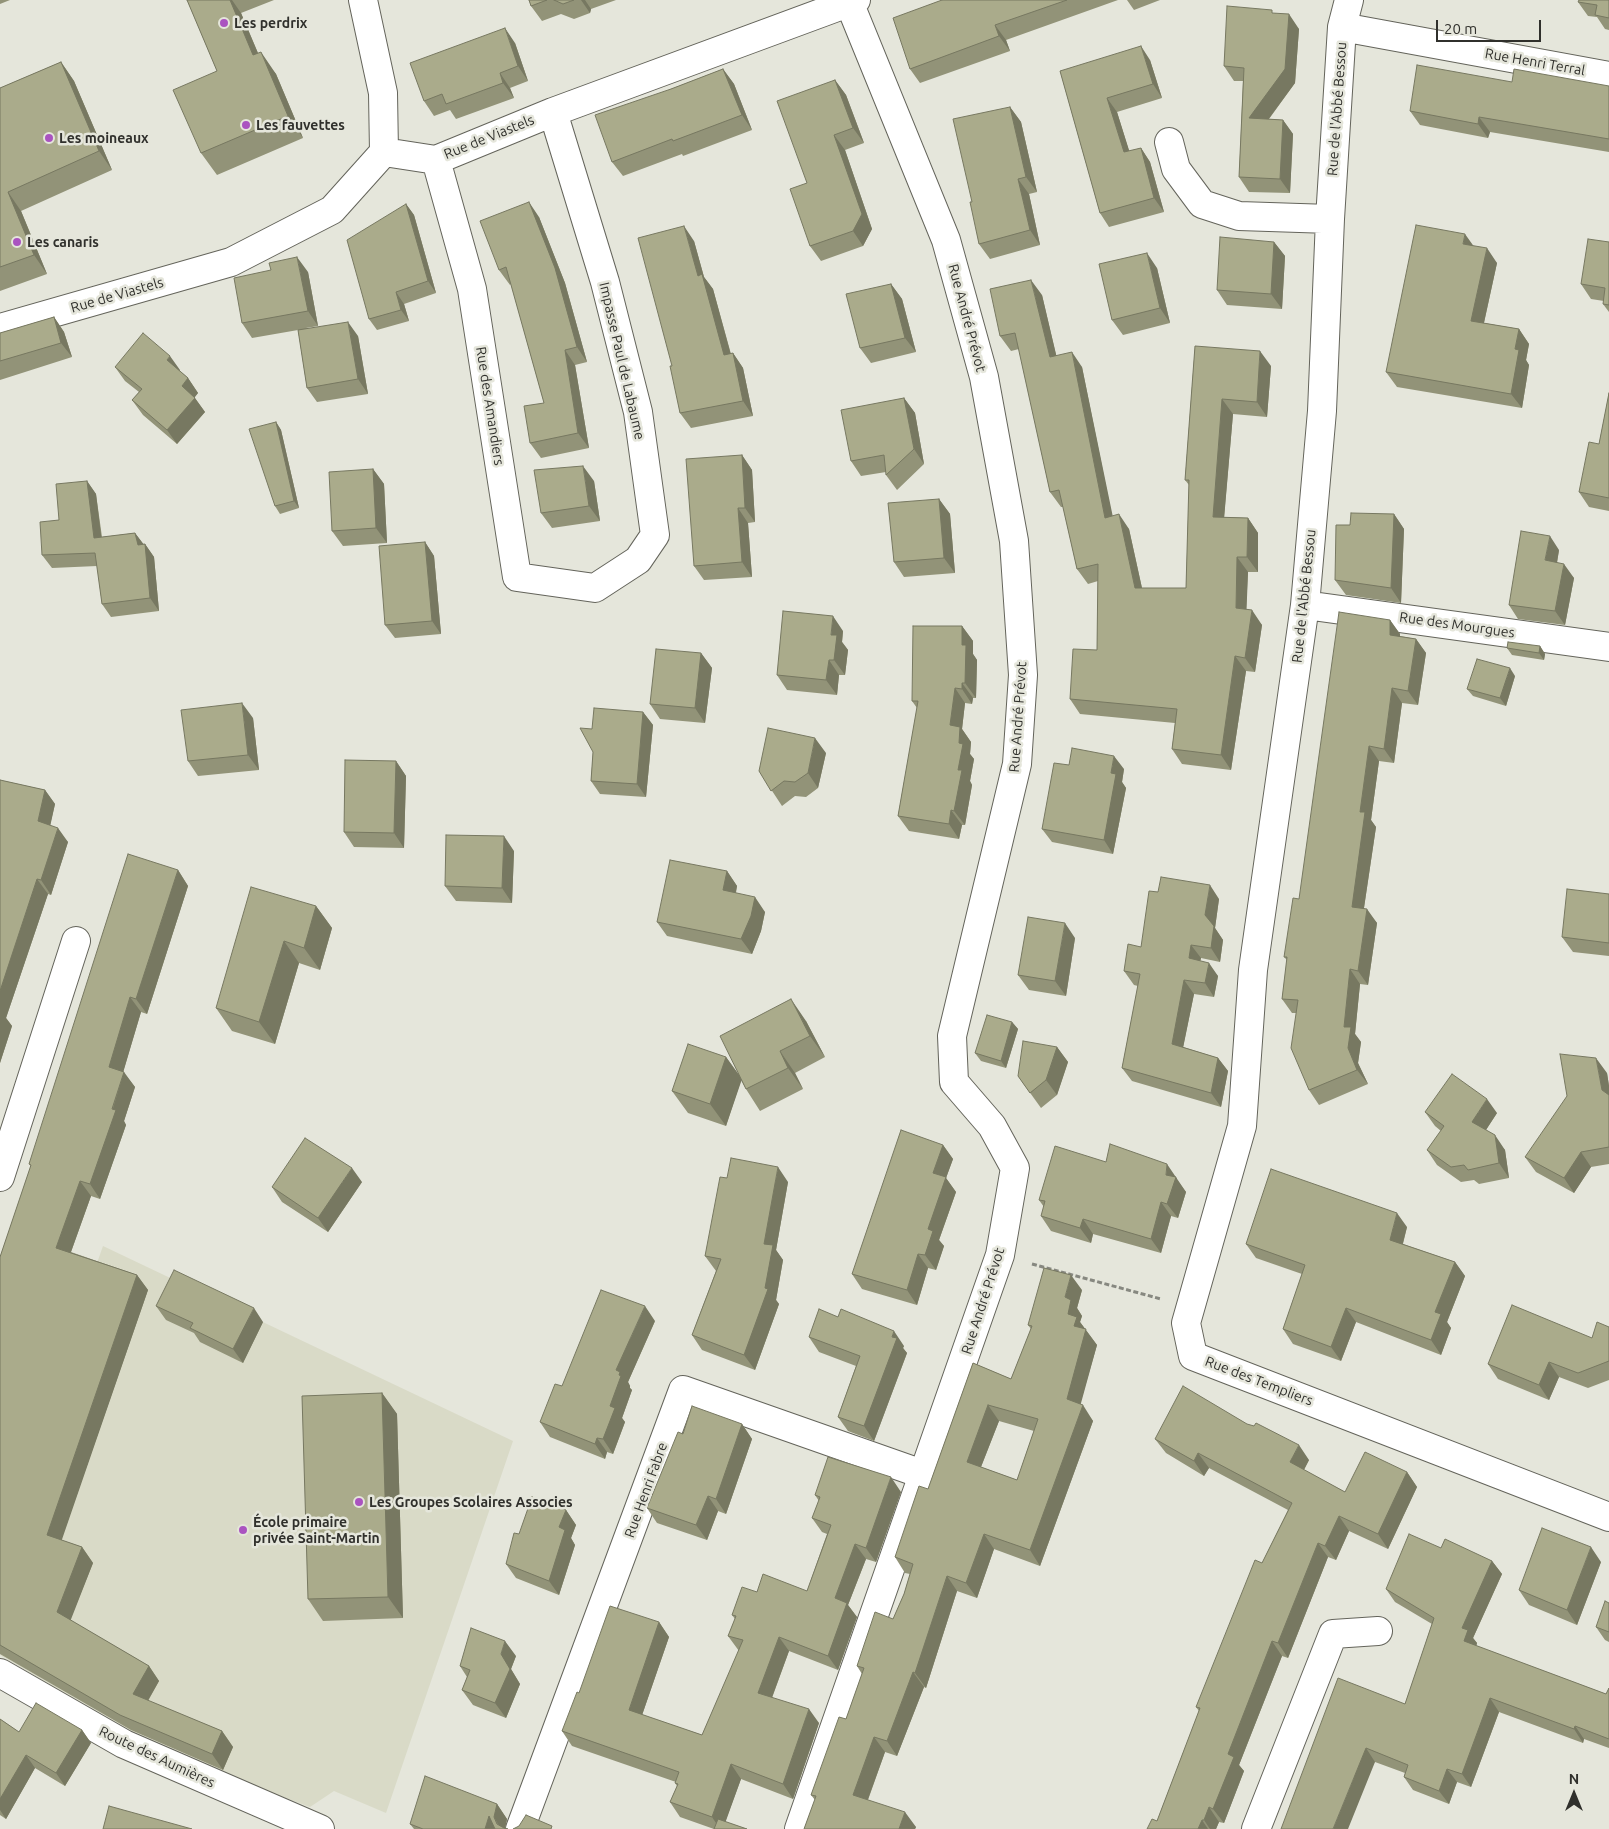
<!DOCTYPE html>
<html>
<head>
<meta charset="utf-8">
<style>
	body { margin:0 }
	#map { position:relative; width:1609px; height:1829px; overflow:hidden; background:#e5e6db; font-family:Ubuntu,sans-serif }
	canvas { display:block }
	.north { position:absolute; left:1549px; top:1769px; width:50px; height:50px; -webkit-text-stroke:4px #e5e6db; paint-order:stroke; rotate:0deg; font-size:14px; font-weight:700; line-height:20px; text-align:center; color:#30302c }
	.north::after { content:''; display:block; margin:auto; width:18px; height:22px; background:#30302c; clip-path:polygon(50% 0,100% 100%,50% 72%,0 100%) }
	.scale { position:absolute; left:1436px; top:20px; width:105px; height:22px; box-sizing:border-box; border:2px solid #30302c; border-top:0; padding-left:6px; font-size:15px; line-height:18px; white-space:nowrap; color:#30302c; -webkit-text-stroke:4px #e5e6db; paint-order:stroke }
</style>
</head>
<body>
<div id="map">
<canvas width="1609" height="1829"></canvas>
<div class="north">N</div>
<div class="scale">20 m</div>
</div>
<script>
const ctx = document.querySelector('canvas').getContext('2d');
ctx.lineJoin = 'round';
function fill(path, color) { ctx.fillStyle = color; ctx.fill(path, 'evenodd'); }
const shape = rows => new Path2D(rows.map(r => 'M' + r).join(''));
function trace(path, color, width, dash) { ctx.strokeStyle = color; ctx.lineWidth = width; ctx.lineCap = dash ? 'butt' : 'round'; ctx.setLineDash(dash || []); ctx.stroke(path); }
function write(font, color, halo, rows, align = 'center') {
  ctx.font = font + ' Ubuntu,sans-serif'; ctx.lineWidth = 5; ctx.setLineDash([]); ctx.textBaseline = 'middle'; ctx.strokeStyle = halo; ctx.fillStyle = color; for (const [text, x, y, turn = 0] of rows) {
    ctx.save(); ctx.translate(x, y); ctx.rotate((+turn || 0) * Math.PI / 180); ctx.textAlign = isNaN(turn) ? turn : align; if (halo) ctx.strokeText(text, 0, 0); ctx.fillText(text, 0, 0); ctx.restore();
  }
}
fill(shape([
	[103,1246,513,1441,386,1813,334,1791,310,1807,259,1788,132,1734,0,1655,0,1538]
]), '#d9dac7');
const minor = shape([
	[363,0,383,93,384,152],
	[1349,0,1342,27,1330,219,1322,411,1305,605,1253,970,1242,1126,1186,1323,1193,1356,1609,1517],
	[1342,27,1609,76],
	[1169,142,1176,169,1202,204,1239,216,1330,219],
	[436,160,472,289,517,577,595,588,638,560,655,535,638,412,605,282,553,112],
	[0,328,231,262,332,210,384,152,436,160,553,112,856,0],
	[1305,605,1609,647],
	[0,1177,76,941],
	[0,1673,124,1744,320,1829],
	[520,1829,683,1390,925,1475],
	[799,1829,1000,1255,1015,1168,992,1126,954,1082,952,1036,1017,764,1023,675,1014,541,984,377,946,240,849,2],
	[1256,1829,1333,1634,1378,1631]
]);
trace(minor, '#64645b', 30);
trace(shape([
	[1032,1264,1161,1299]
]), '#878880', 3, [5, 2.5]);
trace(minor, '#fff', 28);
fill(shape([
	[0,0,10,0,0,4],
	[187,0,274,0,241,13,258,53,276,74,303,138,217,175,201,153,217,71],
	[529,0,616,0,591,9,590,13,574,19,561,14,542,21,531,6],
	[942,0,1118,0,1006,40,1010,51,920,83,910,69],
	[1127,0,1160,0,1134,10],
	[1609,0,1609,30,1605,29,1597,17,1588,16,1578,2],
	[1275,13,1299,29,1295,83,1269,119,1283,120,1293,134,1290,193,1249,192,1239,177,1243,81,1234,81,1224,66],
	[515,43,528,81,510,88,514,98,456,119,450,110,434,116,424,101],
	[1150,60,1162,98,1117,112,1129,151,1141,148,1150,162,1164,212,1109,227,1100,213,1060,71],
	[61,62,74,81,112,170,21,211,47,274,0,291,0,88],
	[723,69,734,84,752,130,683,156,682,154,623,176,612,162,671,89],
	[835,80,846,95,864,143,845,150,872,229,863,246,821,261,810,246,807,183],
	[1512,82,1609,86,1609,152,1490,132,1488,138,1420,125,1410,111],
	[1010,107,1021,122,1037,192,1029,194,1040,245,990,259,979,244,972,202],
	[406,204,414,215,436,293,404,304,409,321,377,330,369,319],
	[539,217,565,283,587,362,575,365,589,448,541,458,530,443,544,403,511,284,510,285,499,270],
	[694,241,704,277,713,289,731,354,733,353,743,368,753,416,691,428,680,413,672,366],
	[1274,242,1285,256,1282,309,1227,305,1217,290],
	[1609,242,1609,312,1603,304,1604,301,1591,299,1581,284],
	[1473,246,1497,263,1484,323,1519,329,1529,344,1526,360,1529,365,1522,408,1397,387,1386,372],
	[1157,268,1170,323,1123,335,1112,320],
	[308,272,318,326,306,328,358,336,368,394,317,402,307,388,298,330,252,338,242,323],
	[891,284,902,299,916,352,871,363,860,348],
	[1042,295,1056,355,1082,367,1112,516,1129,529,1142,588,1186,588,1189,485,1185,480,1195,346,1271,366,1267,417,1233,414,1224,517,1248,518,1258,533,1258,572,1248,572,1246,609,1262,625,1255,672,1246,671,1231,770,1182,764,1172,749,1175,723,1080,714,1070,699,1097,650,1098,581,1088,584,1077,569,1063,507,1061,507,1050,492,1019,349,1011,351,1000,336],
	[54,317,64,332,72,357,0,380,0,333],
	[115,367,180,370,180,371,188,378,198,393,194,397,205,412,177,444,143,415,132,400,139,392,125,381],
	[1609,393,1609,511,1589,507,1579,492,1599,444],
	[904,398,915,413,924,464,897,490,886,475,886,472,861,476,851,461],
	[276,422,281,430,299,508,280,514,275,506],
	[742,455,752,470,755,522,748,523,752,577,704,580,694,566],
	[373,469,384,484,387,543,343,546,332,531],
	[87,481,96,494,102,537,135,533,143,544,145,544,154,557,159,611,111,617,102,604,97,566,52,568,42,555,59,520],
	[594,481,600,521,552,528,541,513],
	[939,499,950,514,955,573,904,577,894,562],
	[1394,514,1404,529,1401,603,1346,595,1335,580,1350,525],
	[425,542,434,556,441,634,395,638,385,625],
	[1559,550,1557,563,1574,578,1565,625,1518,619,1509,605],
	[1390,620,1400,634,1400,636,1416,639,1426,653,1418,705,1402,703,1394,763,1379,761,1371,820,1376,827,1364,908,1377,923,1368,985,1360,984,1355,1034,1361,1042,1358,1063,1368,1084,1319,1105,1309,1090,1296,1013,1292,1013,1282,999,1287,960,1284,957,1299,899],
	[962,626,973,641,973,654,977,660,976,698,973,698,972,704,965,703,962,729,971,742,970,754,974,759,970,781,972,785,965,825,962,825,959,839,909,831,898,816,917,708,912,701],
	[843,631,842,642,848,650,845,675,839,675,837,695,787,690,777,675],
	[1540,646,1545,654,1544,660,1512,655,1507,648],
	[701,653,712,668,705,723,660,719,650,704],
	[1515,676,1506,706,1473,696,1467,689],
	[643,712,653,725,646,797,600,794,591,781,593,752,592,729],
	[253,718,259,770,198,776,188,761],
	[826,753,818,788,806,797,795,796,782,806,759,771],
	[396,761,406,776,404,848,354,847,344,832],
	[1069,765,1124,769,1122,782,1126,788,1113,854,1052,842,1042,829],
	[0,780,45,790,55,804,50,825,68,842,51,895,48,894,6,1018,12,1026,0,1063],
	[514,851,512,903,456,901,445,886],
	[178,870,188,886,147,1014,141,1012,123,1072,135,1087,124,1121,126,1125,100,1199,91,1196,71,1252,137,1275,148,1290,61,1540,82,1547,93,1563,70,1620,149,1666,159,1681,148,1701,222,1731,233,1747,223,1770,131,1730,0,1654,0,1257,31,1166,29,1164],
	[727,871,737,886,736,893,765,912,761,931,752,954,667,936,657,922],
	[1158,892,1219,899,1215,928,1223,940,1220,962,1201,958,1200,961,1218,976,1214,997,1194,994,1183,1047,1218,1058,1228,1071,1221,1107,1132,1081,1122,1068,1138,986,1134,985,1124,971,1141,947],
	[1609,894,1609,956,1573,952,1562,937],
	[316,906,332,928,320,970,299,963,275,1044,232,1031,216,1008],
	[1075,938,1066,996,1029,990,1018,975],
	[806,1021,825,1057,795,1073,803,1089,760,1111,746,1089,741,1080,726,1126,688,1113,672,1091,726,1057,738,1074],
	[1012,1022,1018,1029,1006,1068,981,1061,975,1053],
	[1057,1047,1068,1062,1057,1095,1041,1108,1018,1076],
	[1607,1073,1609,1086,1609,1164,1591,1167,1574,1193,1536,1172,1525,1157],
	[1425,1112,1497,1113,1486,1130,1505,1150,1509,1178,1479,1184,1474,1180,1461,1182,1437,1165,1427,1150,1441,1131,1435,1126],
	[943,1145,953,1159,946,1178,956,1192,939,1240,944,1246,936,1270,928,1268,917,1305,862,1289,852,1274],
	[1106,1162,1177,1178,1177,1180,1186,1192,1178,1218,1171,1216,1161,1253,1093,1234,1091,1243,1051,1231,1041,1216,1044,1207,1039,1200],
	[727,1178,788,1182,776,1250,783,1260,776,1300,779,1304,755,1370,702,1350,692,1335,716,1271,705,1256],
	[362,1182,328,1232,282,1202,272,1187],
	[1407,1227,1403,1244,1455,1262,1465,1276,1447,1322,1451,1328,1441,1355,1356,1322,1341,1361,1293,1344,1283,1329,1302,1274,1256,1258,1246,1244],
	[1082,1290,1077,1308,1082,1316,1080,1322,1097,1345,1080,1404,1093,1421,1040,1566,994,1549,977,1598,957,1591,926,1688,924,1687,897,1756,885,1752,868,1800,916,1827,915,1829,804,1829,815,1800,811,1795,846,1719,862,1674,857,1666,893,1619,904,1594,910,1574,905,1573,895,1557,928,1489,973,1363,1011,1379,1031,1329,1028,1325],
	[999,1421,1034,1431,1017,1480,981,1467],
	[156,1306,263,1322,243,1363,200,1342,194,1333,166,1320],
	[655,1321,628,1382,630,1386,630,1388,632,1390,622,1418,625,1422,613,1454,607,1452,605,1459,550,1437,540,1422,562,1386],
	[1609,1327,1609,1380,1588,1388,1559,1377,1549,1400,1498,1379,1488,1364,1592,1338],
	[809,1337,904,1346,903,1348,907,1353,874,1441,848,1431,838,1417,856,1366,819,1352],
	[382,1393,397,1414,403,1618,323,1621,308,1599],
	[742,1424,752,1439,726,1514,718,1511,707,1540,657,1523,647,1508,683,1434],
	[1155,1439,1309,1460,1304,1470,1345,1492,1407,1472,1417,1487,1388,1549,1349,1531,1336,1560,1328,1557,1288,1658,1282,1656,1239,1765,1244,1771,1224,1823,1219,1822,1216,1829,1147,1829,1157,1821,1199,1711,1196,1707,1262,1563,1288,1510,1209,1468,1204,1476,1166,1453],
	[901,1492,876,1562,866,1559,848,1605,857,1617,838,1670,789,1651,772,1698,819,1723,793,1799,741,1779,725,1822,747,1829,714,1829,680,1817,670,1802,677,1786,675,1783,676,1782,572,1746,562,1731,659,1622,669,1637,642,1715,702,1735,739,1651,728,1636,735,1619,732,1615,757,1592,807,1591,827,1534,822,1532,812,1518,819,1501,815,1495],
	[566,1510,576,1525,571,1538,575,1545,559,1595,516,1578,506,1564,519,1534],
	[1441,1548,1492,1561,1502,1574,1473,1638,1477,1643,1476,1646,1606,1694,1609,1688,1609,1748,1584,1739,1583,1743,1499,1712,1471,1787,1457,1782,1449,1804,1413,1790,1404,1777,1405,1773,1375,1762,1281,1829,1405,1704,1432,1624,1395,1602,1386,1589],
	[1601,1562,1577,1625,1529,1605,1519,1590],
	[1609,1603,1609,1642,1605,1640,1596,1627],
	[516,1656,511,1669,520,1684,506,1718,473,1705,462,1690,467,1677,460,1666],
	[0,1719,19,1732,82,1730,91,1743,65,1786,35,1768,6,1819,0,1815],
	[497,1804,507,1819,505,1829,508,1829,414,1829,410,1824]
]), '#929378');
fill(shape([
	[230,0,232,0,241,13,268,77,253,55],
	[581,0,585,0,591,9,590,13],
	[1289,14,1299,29,1295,83,1259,132,1249,118],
	[995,25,1006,40,1010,51,999,36],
	[505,28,515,43,528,81,518,66],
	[1141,46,1150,60,1162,98,1153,84],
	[261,52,276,74,303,138,288,116],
	[61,62,74,81,112,170,99,151],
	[723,69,734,84,752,130,742,115],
	[500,73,510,88,514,98,503,83],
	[835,80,846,95,864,143,853,128],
	[1107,98,1117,112,1134,166,1124,152],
	[1010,107,1021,122,1037,192,1026,177],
	[1479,117,1490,132,1488,138,1478,124],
	[1283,120,1293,134,1290,193,1280,179],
	[834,135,845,150,872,229,863,246,853,231],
	[1141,148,1150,162,1164,212,1154,198],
	[1018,179,1029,194,1040,245,1030,230],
	[8,192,21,211,47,274,34,255],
	[529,202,539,217,565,283,587,362,577,347],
	[406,204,414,215,436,293,428,281],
	[684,226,694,241,704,277,713,289,735,370,724,355,698,276],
	[1465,234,1475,248,1463,244],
	[1274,242,1285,256,1282,309,1271,294],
	[1487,248,1497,263,1481,336,1471,321],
	[1147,253,1157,268,1170,323,1160,308],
	[297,257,308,272,318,326,308,311],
	[1031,280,1042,295,1060,371,1050,357],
	[891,284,902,299,916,352,905,338],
	[396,292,404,304,409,321,401,310],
	[54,317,64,332,72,357,61,343],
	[348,322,358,336,368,394,358,379],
	[1519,329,1529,344,1526,360,1529,365,1522,408,1511,394,1515,349],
	[565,350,575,365,589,448,578,433],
	[1260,351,1271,366,1267,417,1257,402],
	[1072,352,1082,367,1116,532,1105,518],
	[733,353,743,368,753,416,743,401],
	[170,356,180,370,177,374,167,360],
	[188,378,198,393,192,401,182,386],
	[195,398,205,412,177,444,167,430],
	[904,398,915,413,924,464,914,449],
	[1222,399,1233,414,1223,531,1213,517],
	[276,422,281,430,299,508,294,501],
	[742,455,752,470,755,522,745,508],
	[583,466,594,481,600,521,589,506],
	[373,469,384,484,387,543,376,528],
	[87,481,96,494,103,551,94,538],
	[939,499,950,514,955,573,944,558],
	[738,508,748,523,752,577,742,562],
	[1119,514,1129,529,1145,602,1135,588],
	[1394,514,1404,529,1401,603,1391,588],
	[1248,518,1258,533,1258,572,1247,557],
	[135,533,145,546,145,544,154,557,159,611,150,598],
	[1550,536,1559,550,1555,574,1545,560],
	[425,542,434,556,441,634,432,621],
	[1237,557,1248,572,1246,623,1236,608],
	[1564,564,1574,578,1565,625,1555,611],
	[1252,610,1262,625,1255,672,1245,658],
	[833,616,843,631,842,642,848,650,845,675,834,660,831,635],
	[1390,620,1400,634,1400,649,1390,635],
	[962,626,973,641,973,654,977,660,976,698,965,683,962,645],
	[1416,639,1426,653,1418,705,1408,691],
	[1540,646,1545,654,1544,660,1539,653],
	[701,653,712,668,705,723,695,708],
	[1235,656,1246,671,1231,770,1221,755],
	[829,660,839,675,837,695,826,680],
	[1510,668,1515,676,1506,706,1500,698],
	[962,683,973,698,972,704,962,689],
	[955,688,965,703,962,729,971,742,970,754,974,759,970,781,972,785,965,825,954,811,958,770,959,743,950,725],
	[1392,688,1402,703,1394,763,1384,749],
	[242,703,253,718,259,770,248,755],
	[643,712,653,725,646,797,637,784],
	[815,738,826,753,818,788,808,773],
	[1369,746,1379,761,1371,820,1376,827,1362,921,1352,907,1360,812],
	[1114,756,1124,769,1122,782,1126,788,1113,854,1104,840,1111,773],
	[396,761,406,776,404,848,394,833],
	[45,790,55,804,48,836,38,821],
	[951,810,962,825,959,839,949,824],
	[58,828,68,842,51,895,41,880],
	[504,836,514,851,512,903,502,888],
	[178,870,188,886,147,1014,136,999],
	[727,871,737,886,733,905,723,890],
	[37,879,48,894,6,1018,12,1026,0,1063,0,991],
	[1210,885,1219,899,1215,928,1223,940,1220,962,1211,948,1205,915],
	[755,897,765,912,761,931,752,954,741,939],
	[316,906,332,928,320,970,304,948],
	[1367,909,1377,923,1368,985,1358,971],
	[1065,923,1075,938,1066,996,1055,981],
	[284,941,299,963,275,1044,259,1022],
	[1191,945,1201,958,1198,972,1189,958],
	[1209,963,1218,976,1214,997,1205,983],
	[1350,969,1360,984,1355,1034,1361,1042,1358,1063,1368,1084,1357,1070,1348,1048,1344,1027],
	[1184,980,1194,994,1181,1058,1172,1044],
	[130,997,141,1012,120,1083,109,1067],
	[791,999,806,1021,825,1057,810,1036],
	[1012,1022,1018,1029,1006,1068,1001,1061],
	[1057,1047,1068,1062,1057,1095,1046,1080],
	[780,1051,795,1073,803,1089,788,1068],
	[726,1057,742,1079,726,1126,710,1104],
	[1218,1058,1228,1071,1221,1107,1211,1093],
	[1596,1058,1607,1073,1609,1086,1609,1100,1602,1090],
	[124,1072,135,1087,124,1121,126,1125,100,1199,90,1184],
	[1487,1099,1497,1113,1482,1136,1472,1122],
	[1495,1135,1505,1150,1509,1178,1499,1163],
	[943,1145,953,1159,946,1178,956,1192,939,1240,944,1246,936,1270,925,1255,933,1173],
	[1581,1152,1591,1167,1574,1193,1564,1178],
	[1167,1164,1186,1192,1178,1218,1167,1204,1166,1175],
	[778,1167,788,1182,776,1250,783,1260,776,1300,779,1304,755,1370,744,1355,765,1288,764,1244],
	[352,1168,362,1182,328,1232,318,1218],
	[80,1181,91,1196,67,1263,56,1248],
	[1161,1202,1171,1216,1161,1253,1151,1239],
	[1397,1213,1407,1227,1400,1254,1390,1240],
	[1083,1219,1093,1234,1091,1243,1080,1228],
	[918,1254,928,1268,917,1305,907,1290],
	[1455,1262,1465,1276,1447,1322,1451,1328,1441,1355,1431,1340,1435,1312],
	[137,1275,148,1290,58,1551,47,1535],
	[1071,1275,1082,1290,1077,1308,1082,1316,1080,1322,1097,1345,1078,1414,1067,1399,1074,1326,1068,1314,1065,1297],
	[645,1306,655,1321,628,1382,630,1386,630,1388,632,1390,622,1418,625,1422,613,1454,603,1439,610,1406,616,1370],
	[254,1308,263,1322,243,1363,233,1349],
	[1346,1308,1356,1322,1341,1361,1331,1347],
	[894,1331,904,1346,903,1348,907,1353,874,1441,864,1426],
	[1549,1362,1559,1377,1549,1400,1539,1385],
	[382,1393,397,1414,403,1618,388,1597],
	[988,1405,999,1421,977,1477,967,1462],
	[1083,1405,1093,1421,1040,1566,1030,1550],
	[742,1424,752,1439,726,1514,716,1499],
	[597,1438,607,1452,605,1459,595,1444],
	[1299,1445,1309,1460,1300,1477,1290,1462],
	[1198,1453,1209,1468,1204,1476,1194,1461],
	[1407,1472,1417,1487,1388,1549,1378,1534],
	[891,1477,901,1492,876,1562,866,1548],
	[708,1496,718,1511,707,1540,696,1525],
	[566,1510,576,1525,571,1538,575,1545,559,1595,549,1581,559,1527],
	[1339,1516,1349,1531,1336,1560,1325,1546],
	[984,1534,994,1549,977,1598,966,1583],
	[1318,1543,1328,1557,1288,1658,1278,1643],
	[855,1544,866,1559,848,1605,857,1617,838,1670,828,1656,835,1598],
	[82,1547,93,1563,68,1627,57,1612],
	[1591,1547,1601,1562,1577,1625,1567,1610],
	[1492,1561,1502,1574,1473,1638,1477,1643,1474,1655,1464,1641,1462,1628],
	[947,1576,957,1591,926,1688,915,1673],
	[659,1622,669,1637,639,1724,629,1710],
	[779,1637,789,1651,768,1708,758,1693],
	[505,1641,516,1656,511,1669,520,1684,506,1718,495,1703,501,1654],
	[1272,1641,1282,1656,1239,1765,1244,1771,1224,1823,1213,1809,1228,1754],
	[149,1666,159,1681,143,1709,133,1694],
	[913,1672,924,1687,897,1756,887,1741],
	[1490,1698,1499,1712,1471,1787,1462,1774],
	[809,1709,819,1723,793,1799,783,1784],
	[1575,1726,1584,1739,1583,1743,1574,1729],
	[82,1730,91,1743,65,1786,56,1773],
	[222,1731,233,1747,223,1770,212,1754],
	[874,1737,885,1752,864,1810,853,1795],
	[1366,1748,1375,1762,1348,1829,1333,1829],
	[26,1755,35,1768,6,1819,0,1810,0,1799],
	[731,1764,741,1779,723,1829,720,1829,712,1817],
	[1447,1769,1457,1782,1449,1804,1439,1791],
	[497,1804,507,1819,505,1829,501,1829,494,1817],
	[1209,1807,1219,1822,1216,1829,1210,1829,1204,1820],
	[905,1812,916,1827,915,1829,899,1829],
	[489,1816,498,1829,485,1829],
	[1202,1820,1208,1829,1198,1829]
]), '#777861');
const building = shape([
	[187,0,230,0,253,55,261,52,288,116,201,153,173,90,217,71,187,0],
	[529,0,547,0,531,6,529,0],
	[554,0,574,0,563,4,554,0],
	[942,0,1067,0,995,25,999,36,910,69,893,18,942,0],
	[1579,0,1609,0,1609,18,1595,15,1597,5,1578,2,1579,0],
	[1227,6,1272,10,1272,13,1289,14,1285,69,1249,118,1283,120,1280,179,1239,177,1244,68,1224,66,1227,6],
	[505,28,518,66,500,73,503,83,446,104,442,94,424,101,410,63,505,28],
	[1141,46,1153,84,1107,98,1124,152,1141,148,1154,198,1100,213,1060,71,1141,46],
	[61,62,99,151,8,192,34,255,0,267,0,88,61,62],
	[1417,65,1512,82,1514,69,1609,86,1609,139,1479,117,1478,124,1410,111,1417,65],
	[723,69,742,115,673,141,672,139,612,162,595,115,671,89,723,69],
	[835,80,853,128,834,135,862,214,853,231,810,246,790,189,807,183,777,101,835,80],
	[1010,107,1026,177,1018,179,1030,230,979,244,970,202,972,202,953,119,1010,107],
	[529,202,555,268,577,347,565,350,578,433,530,443,524,406,544,403,506,267,499,270,480,221,529,202],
	[406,204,428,281,396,292,401,310,369,319,347,240,406,204],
	[1416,225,1465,234,1463,244,1487,248,1471,321,1519,329,1515,349,1519,350,1511,394,1386,372,1416,225],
	[684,226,698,276,702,274,724,355,733,353,743,401,680,413,670,366,672,366,638,238,684,226],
	[1220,237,1274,242,1271,294,1217,290,1220,237],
	[1588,239,1609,242,1609,305,1603,304,1605,288,1581,284,1588,239],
	[1147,253,1160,308,1112,320,1099,264,1147,253],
	[297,257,308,311,242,323,234,278,271,270,269,263,297,257],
	[1031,280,1050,357,1072,352,1105,518,1119,514,1135,588,1186,588,1189,480,1185,480,1195,346,1260,351,1257,402,1222,399,1213,517,1248,518,1247,557,1237,557,1236,608,1252,610,1245,658,1235,656,1221,755,1172,749,1177,709,1070,699,1073,649,1097,650,1098,564,1077,569,1059,490,1050,492,1015,333,1000,336,990,289,1031,280],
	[891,284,905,338,860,348,846,294,891,284],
	[54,317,61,343,0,361,0,333,54,317],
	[348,322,358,379,307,388,298,330,348,322],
	[143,333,170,356,167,360,188,378,182,386,195,398,167,430,132,400,142,389,115,367,143,333],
	[1609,393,1609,498,1579,492,1589,442,1599,444,1609,393],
	[904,398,914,449,886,475,884,455,851,461,841,410,904,398],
	[276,422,294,501,275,506,249,429,276,422],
	[742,455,745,508,738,508,742,562,694,566,686,459,742,455],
	[583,466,589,506,541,513,534,470,583,466],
	[373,469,376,528,332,531,329,472,373,469],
	[87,481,94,538,135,533,138,545,145,544,150,598,102,604,95,553,42,555,40,522,59,520,56,484,87,481],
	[939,499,944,558,894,562,888,503,939,499],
	[1351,513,1394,514,1391,588,1335,580,1336,525,1350,525,1351,513],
	[1521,531,1550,536,1545,560,1564,564,1555,611,1509,605,1521,531],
	[425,542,432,621,385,625,379,546,425,542],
	[783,611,833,616,831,635,837,635,834,660,829,660,826,680,777,675,783,611],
	[1339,612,1390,620,1390,635,1416,639,1408,691,1392,688,1384,749,1369,746,1360,812,1365,812,1352,907,1367,909,1358,971,1350,969,1344,1027,1351,1027,1348,1048,1357,1070,1309,1090,1291,1048,1298,1000,1282,999,1287,957,1284,957,1293,898,1299,899,1339,612],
	[913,626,962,626,962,645,966,645,965,683,962,683,962,689,955,688,950,725,960,727,959,743,963,744,958,770,962,770,954,811,951,810,949,824,898,816,918,701,912,701,913,626],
	[1508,642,1540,646,1539,653,1507,648,1508,642],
	[656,649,701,653,695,708,650,704,656,649],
	[1477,659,1510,668,1500,698,1467,689,1477,659],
	[242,703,248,755,188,761,181,710,242,703],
	[594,708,643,712,637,784,591,781,593,752,580,728,592,729,594,708],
	[768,728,815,738,808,773,795,782,784,781,771,791,759,771,768,728],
	[1072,748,1114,756,1111,773,1116,774,1104,840,1042,829,1054,763,1069,765,1072,748],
	[345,760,396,761,394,833,344,832,345,760],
	[0,780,45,790,38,821,58,828,41,880,37,879,0,991,0,780],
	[446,835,504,836,502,888,445,886,446,835],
	[128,854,178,870,136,999,130,997,109,1067,124,1072,112,1109,116,1110,90,1184,80,1181,56,1248,137,1275,47,1535,82,1547,57,1612,149,1666,133,1694,222,1731,212,1754,120,1715,0,1645,0,1257,31,1165,29,1164,128,854],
	[670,860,727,871,723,890,755,897,751,916,741,939,657,922,670,860],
	[1161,877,1210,885,1205,915,1214,926,1211,948,1191,945,1189,958,1209,963,1205,983,1184,980,1172,1044,1218,1058,1211,1093,1122,1068,1140,974,1124,971,1128,944,1141,947,1149,891,1158,892,1161,877],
	[251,887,316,906,304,948,284,941,259,1022,216,1008,251,887],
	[1567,889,1609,894,1609,943,1562,937,1567,889],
	[1028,917,1065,923,1055,981,1018,975,1028,917],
	[791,999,810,1036,780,1051,788,1068,746,1089,720,1036,791,999],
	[987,1015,1012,1022,1001,1061,975,1053,987,1015],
	[1023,1041,1057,1047,1046,1080,1030,1093,1018,1076,1023,1041],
	[688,1044,726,1057,710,1104,672,1091,688,1044],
	[1560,1054,1596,1058,1602,1090,1609,1095,1609,1147,1581,1152,1564,1178,1525,1157,1567,1096,1560,1054],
	[1452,1074,1487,1099,1472,1122,1495,1135,1499,1163,1468,1170,1464,1165,1451,1167,1427,1150,1444,1126,1425,1112,1452,1074],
	[901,1130,943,1145,933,1173,946,1177,928,1229,933,1231,925,1255,918,1254,907,1290,852,1274,901,1130],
	[305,1138,352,1168,318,1218,272,1187,305,1138],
	[1110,1144,1167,1164,1166,1175,1176,1177,1167,1204,1161,1202,1151,1239,1083,1219,1080,1228,1041,1216,1045,1201,1039,1200,1055,1146,1106,1162,1110,1144],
	[731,1158,778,1167,764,1244,773,1245,765,1288,768,1289,744,1355,692,1335,721,1259,705,1256,720,1177,727,1178,731,1158],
	[1271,1169,1397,1213,1390,1240,1455,1262,1435,1312,1441,1314,1431,1340,1346,1308,1331,1347,1283,1329,1305,1265,1246,1244,1271,1169],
	[1044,1268,1071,1275,1065,1297,1071,1300,1068,1314,1077,1317,1074,1326,1086,1329,1067,1399,1083,1405,1030,1550,984,1534,966,1583,947,1576,915,1673,913,1672,887,1741,874,1737,853,1795,905,1812,899,1829,804,1829,816,1796,811,1795,839,1717,846,1719,864,1668,857,1666,875,1612,893,1619,904,1594,913,1564,895,1557,919,1486,928,1489,973,1363,1011,1379,1032,1326,1028,1325,1044,1268],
	[988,1405,1038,1419,1017,1480,967,1462,988,1405],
	[174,1270,254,1308,233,1349,190,1328,193,1323,156,1306,174,1270],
	[601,1290,645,1306,616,1370,620,1372,619,1375,621,1376,610,1406,615,1408,603,1439,597,1438,595,1444,540,1422,555,1384,562,1386,601,1290],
	[1512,1305,1592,1338,1597,1322,1609,1327,1609,1361,1578,1373,1549,1362,1539,1385,1488,1364,1512,1305],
	[819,1309,838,1317,841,1309,894,1331,892,1337,897,1338,864,1426,838,1417,860,1356,809,1337,819,1309],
	[1183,1386,1247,1424,1254,1426,1256,1423,1299,1445,1290,1462,1345,1492,1365,1452,1407,1472,1378,1534,1339,1516,1325,1546,1318,1543,1278,1643,1272,1641,1228,1754,1234,1757,1213,1809,1209,1807,1204,1820,1202,1820,1198,1829,1147,1829,1152,1819,1157,1821,1200,1708,1196,1707,1255,1560,1262,1563,1292,1503,1198,1453,1194,1461,1155,1439,1183,1386],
	[382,1393,388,1597,308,1599,302,1396,382,1393],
	[692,1406,742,1424,716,1499,708,1496,696,1525,647,1508,678,1432,683,1434,692,1406],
	[828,1457,891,1477,866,1548,855,1544,835,1598,847,1603,828,1656,779,1637,758,1693,809,1709,783,1784,731,1764,712,1817,670,1802,678,1784,675,1783,679,1772,562,1731,577,1692,579,1693,610,1606,659,1622,629,1710,702,1735,743,1640,728,1636,736,1616,732,1615,742,1587,757,1592,763,1574,807,1591,831,1525,812,1518,820,1497,815,1495,828,1457],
	[532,1497,566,1510,559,1527,565,1530,549,1581,506,1564,514,1533,519,1534,532,1497],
	[1542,1528,1591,1547,1567,1610,1519,1590,1542,1528],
	[1409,1534,1441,1548,1445,1539,1492,1561,1462,1628,1468,1630,1464,1641,1606,1694,1609,1688,1609,1739,1575,1726,1574,1729,1490,1698,1462,1774,1447,1769,1439,1791,1404,1777,1408,1765,1366,1748,1333,1829,1281,1829,1338,1678,1405,1704,1434,1618,1386,1589,1409,1534],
	[1605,1601,1609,1603,1609,1632,1596,1627,1605,1601],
	[471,1628,505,1641,501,1654,510,1669,495,1703,462,1690,470,1670,460,1666,471,1628],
	[36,1703,82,1730,56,1773,26,1755,0,1799,0,1719,19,1732,36,1703],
	[425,1776,497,1804,494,1817,497,1824,504,1828,508,1829,495,1829,489,1816,485,1829,423,1829,410,1824,425,1776],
	[109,1806,192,1829,103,1829,109,1806],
	[526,1815,552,1826,551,1829,513,1829,519,1826,526,1815],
	[718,1819,747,1829,714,1829,718,1819]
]);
fill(building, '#aaab8b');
trace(building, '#777861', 1);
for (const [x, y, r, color] of [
	[224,23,5,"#aa53c0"],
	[246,125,5,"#aa53c0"],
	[49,138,5,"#aa53c0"],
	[17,242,5,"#aa53c0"],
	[359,1502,5,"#aa53c0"],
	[243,1530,5,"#aa53c0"]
]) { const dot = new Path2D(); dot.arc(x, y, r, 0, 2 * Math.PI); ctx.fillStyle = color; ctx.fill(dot); trace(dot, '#e5e6db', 2); }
write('bold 14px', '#30302c', '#e5e6db', [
	["Les perdrix",234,23],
	["Les fauvettes",256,125],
	["Les moineaux",59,138],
	["Les canaris",27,242],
	["Les Groupes Scolaires Associes",369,1502],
	["École primaire",253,1522],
	["privée Saint-Martin",253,1538]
], 'left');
write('14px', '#30302c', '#e5e6db', [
	["Rue Henri Terral",1535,62,10],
	["Rue de l'Abbé Bessou",1337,109,-86],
	["Rue de Viastels",489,137,-22],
	["Rue de Viastels",117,295,-16],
	["Rue André Prévot",967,318,75],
	["Impasse Paul de Labaume",622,361,77],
	["Rue des Amandiers",490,406,81],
	["Rue de l'Abbé Bessou",1304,596,-84],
	["Rue des Mourgues",1457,625,8],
	["Rue André Prévot",1018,717,-86],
	["Rue André Prévot",983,1301,-72],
	["Rue des Templiers",1259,1381,21],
	["Rue Henri Fabre",646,1490,-70],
	["Route des Aumières",157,1757,25]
]);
</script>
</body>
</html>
